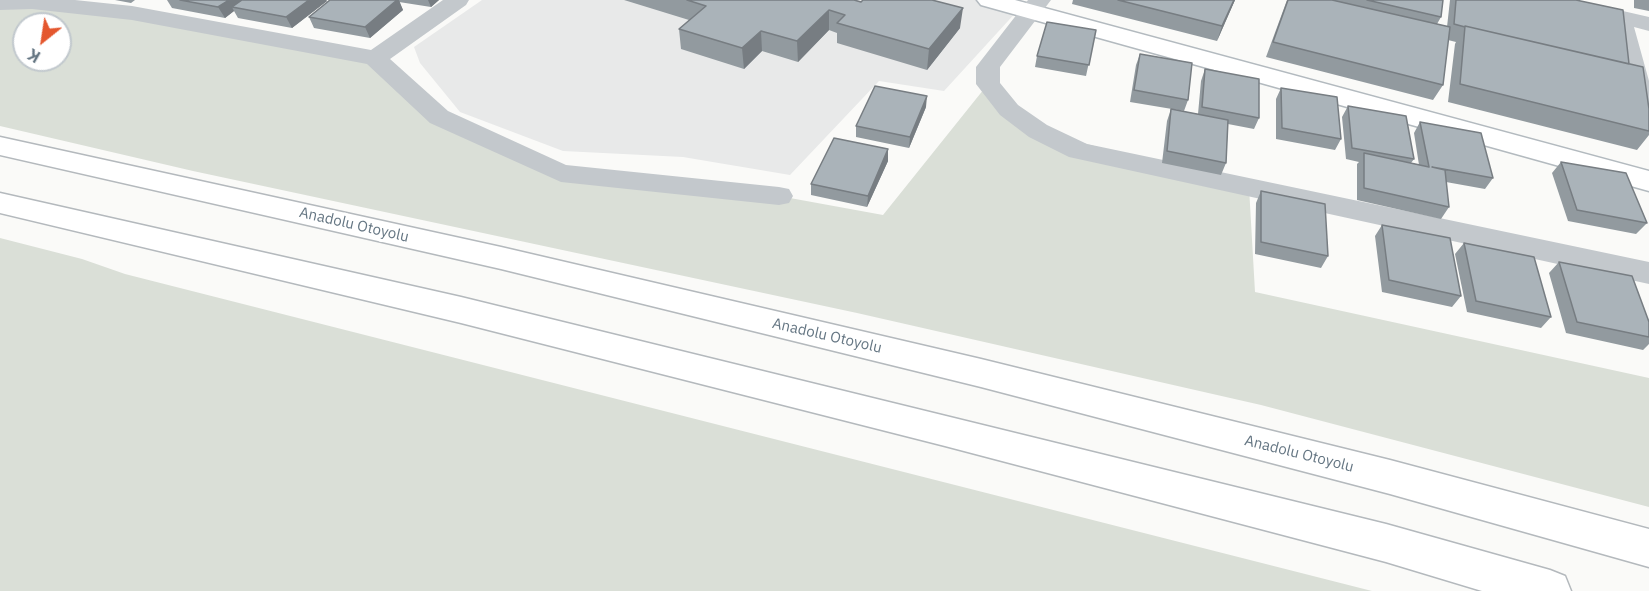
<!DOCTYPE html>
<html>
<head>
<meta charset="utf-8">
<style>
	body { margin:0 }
	#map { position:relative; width:1649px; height:591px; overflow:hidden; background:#fafaf8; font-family:"IBM Plex Sans",sans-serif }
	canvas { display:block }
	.north { position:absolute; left:12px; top:12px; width:60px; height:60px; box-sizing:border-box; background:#fff; border:2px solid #c1c8cd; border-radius:50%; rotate:210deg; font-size:16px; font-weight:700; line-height:24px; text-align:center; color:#657683 }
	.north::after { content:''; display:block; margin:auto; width:21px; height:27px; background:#e4572e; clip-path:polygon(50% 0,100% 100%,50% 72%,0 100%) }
</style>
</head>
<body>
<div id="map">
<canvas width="1649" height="591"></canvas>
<div class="north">K</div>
</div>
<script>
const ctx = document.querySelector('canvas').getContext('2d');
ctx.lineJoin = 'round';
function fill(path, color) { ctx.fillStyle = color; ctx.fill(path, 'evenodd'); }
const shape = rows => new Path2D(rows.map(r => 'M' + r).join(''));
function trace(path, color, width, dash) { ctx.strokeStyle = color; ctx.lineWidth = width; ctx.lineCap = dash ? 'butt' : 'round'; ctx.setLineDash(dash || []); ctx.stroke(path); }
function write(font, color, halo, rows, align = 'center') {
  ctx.font = font + ' "IBM Plex Sans",sans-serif'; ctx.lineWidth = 6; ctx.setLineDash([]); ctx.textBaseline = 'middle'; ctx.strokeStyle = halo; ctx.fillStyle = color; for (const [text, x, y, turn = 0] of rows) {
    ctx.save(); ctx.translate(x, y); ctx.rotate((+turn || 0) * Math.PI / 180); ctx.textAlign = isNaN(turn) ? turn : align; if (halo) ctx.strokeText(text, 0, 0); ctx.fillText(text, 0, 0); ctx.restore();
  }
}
fill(shape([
	[482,0,989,0,1019,9,944,91,879,81,790,175,683,157,563,151,460,112,420,63,414,47]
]), '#e8e9e9');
fill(shape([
	[32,2,375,58,439,117,561,173,779,196,883,215,988,84,1038,131,1249,187,1255,292,1649,378,1649,507,1261,405,857,313,193,171,0,126,0,3],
	[24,24,60,24,60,60,24,60],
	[0,238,82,259,125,274,1372,591,0,591]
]), '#dadfd7');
const secondary = shape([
	[977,0,1015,0,1649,171,1649,191,981,5,977,0]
]);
const motorway = shape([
	[0,137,501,247,981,359,1390,460,1649,529,1649,567,1390,494,981,387,501,269,0,155,0,137],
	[0,193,461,297,1386,524,1550,570,1565,576,1571,591,1482,591,1386,562,945,446,461,323,0,213,0,193]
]);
trace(secondary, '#b3babf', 3);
trace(motorway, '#b4b9bd', 3);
fill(shape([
	[0,0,75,0,132,6,371,50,443,0,469,0,466,5,390,59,448,111,566,165,779,187,789,189,793,196,789,203,779,205,561,182,430,123,367,64,132,20,32,9,0,10,0,0],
	[1028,0,1051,0,1000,67,1000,83,1018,105,1047,125,1087,144,1649,262,1649,284,1069,157,1029,137,1000,115,976,84,976,67,1028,0],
	[1535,0,1575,0,1649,17,1649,31,1634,27,1649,81,1649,135,1640,133,1636,127,1610,22,1538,5,1535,0]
]), '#c3c8cc');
fill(secondary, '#fff');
fill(motorway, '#fff');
fill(shape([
	[115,0,135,0,131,3],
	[167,0,326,0,327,1,292,28,238,18,234,11,225,18,172,8],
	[330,0,439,0,431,7,399,2,403,10,370,38,314,28,309,17],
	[624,0,855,0,960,28,927,70,837,43,837,33,829,30,798,62,762,51,744,69,681,49,679,29,689,20],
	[1073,0,1235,0,1217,41,1072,4],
	[1287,0,1443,0,1441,17,1437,24,1447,27,1450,0,1576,0,1629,64,1649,109,1649,135,1637,150,1448,102,1455,44,1456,42,1448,40,1443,85,1433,100,1266,57],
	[1634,0,1649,0,1649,11,1634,8],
	[1096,30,1086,76,1035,67,1037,56],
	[1140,54,1188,100,1184,111,1130,102,1136,65],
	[1205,69,1259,118,1254,129,1228,124,1226,163,1221,175,1162,163,1167,121,1171,109,1198,114,1201,81],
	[1281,88,1341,139,1335,150,1276,139,1276,99],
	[1348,106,1414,159,1411,163,1419,165,1414,133,1420,122,1493,178,1485,189,1446,182,1449,207,1441,219,1357,200,1357,164,1359,162,1346,159,1342,117],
	[926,107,909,148,856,137,856,126],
	[888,149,888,161,867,207,811,195,811,184],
	[1561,162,1647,223,1636,234,1568,221,1552,173],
	[1261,191,1328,256,1321,268,1255,254,1256,203],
	[1382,225,1461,296,1452,307,1382,292,1375,236],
	[1464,243,1551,317,1541,328,1467,312,1455,254],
	[1559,262,1649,322,1649,344,1643,350,1566,333,1549,273]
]), '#929a9f');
fill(shape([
	[229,0,250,0,232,7,234,11,225,18,218,7],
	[309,0,326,0,327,1,292,28,286,17],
	[397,0,399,0,403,10,370,38,365,27],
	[428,0,439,0,431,7],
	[1234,0,1235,0,1217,41,1222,26],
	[963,8,960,28,927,70,929,49],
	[829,10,829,30,798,62,797,41],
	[761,31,762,51,744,69,742,48],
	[927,96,926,107,909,148,910,137],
	[888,149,888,161,867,207,868,196]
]), '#777d82');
const building = shape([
	[180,0,229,0,218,7,180,0],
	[242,0,309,0,286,17,232,7,242,0],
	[330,0,397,0,365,27,309,17,330,0],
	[687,0,854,0,861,2,863,0,932,0,963,8,929,49,837,23,845,15,829,10,797,41,761,31,742,48,679,29,706,6,687,0],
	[1118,0,1234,0,1222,26,1118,0],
	[1288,0,1332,0,1450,27,1443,85,1273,42,1288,0],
	[1367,0,1443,0,1441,17,1367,0],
	[1456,0,1576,0,1623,10,1629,64,1465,26,1465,27,1454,24,1456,0],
	[1047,22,1096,30,1089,65,1037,56,1047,22],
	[1465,26,1643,67,1649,109,1649,131,1460,84,1465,26],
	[1140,54,1192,63,1188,100,1134,90,1140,54],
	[1205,69,1259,79,1259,118,1202,107,1205,69],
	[875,86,927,96,910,137,856,126,875,86],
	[1281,88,1337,97,1341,139,1282,128,1281,88],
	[1348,106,1406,116,1414,159,1352,148,1348,106],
	[1171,109,1228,120,1226,163,1167,151,1171,109],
	[1420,122,1481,133,1493,178,1432,167,1445,170,1449,207,1364,188,1364,153,1429,167,1420,122],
	[834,138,888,149,868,196,811,184,834,138],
	[1561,162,1626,173,1647,223,1577,210,1561,162],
	[1261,191,1325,204,1328,256,1261,242,1261,191],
	[1382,225,1450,238,1461,296,1389,280,1382,225],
	[1464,243,1534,257,1551,317,1476,301,1464,243],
	[1559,262,1632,276,1649,322,1649,337,1577,322,1559,262]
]);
fill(building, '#aab3b9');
trace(building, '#777d82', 1.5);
write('15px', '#657683', '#fff', [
	["Anadolu Otoyolu",354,225,13],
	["Anadolu Otoyolu",827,336,13],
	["Anadolu Otoyolu",1299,454,14]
]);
</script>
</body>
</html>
